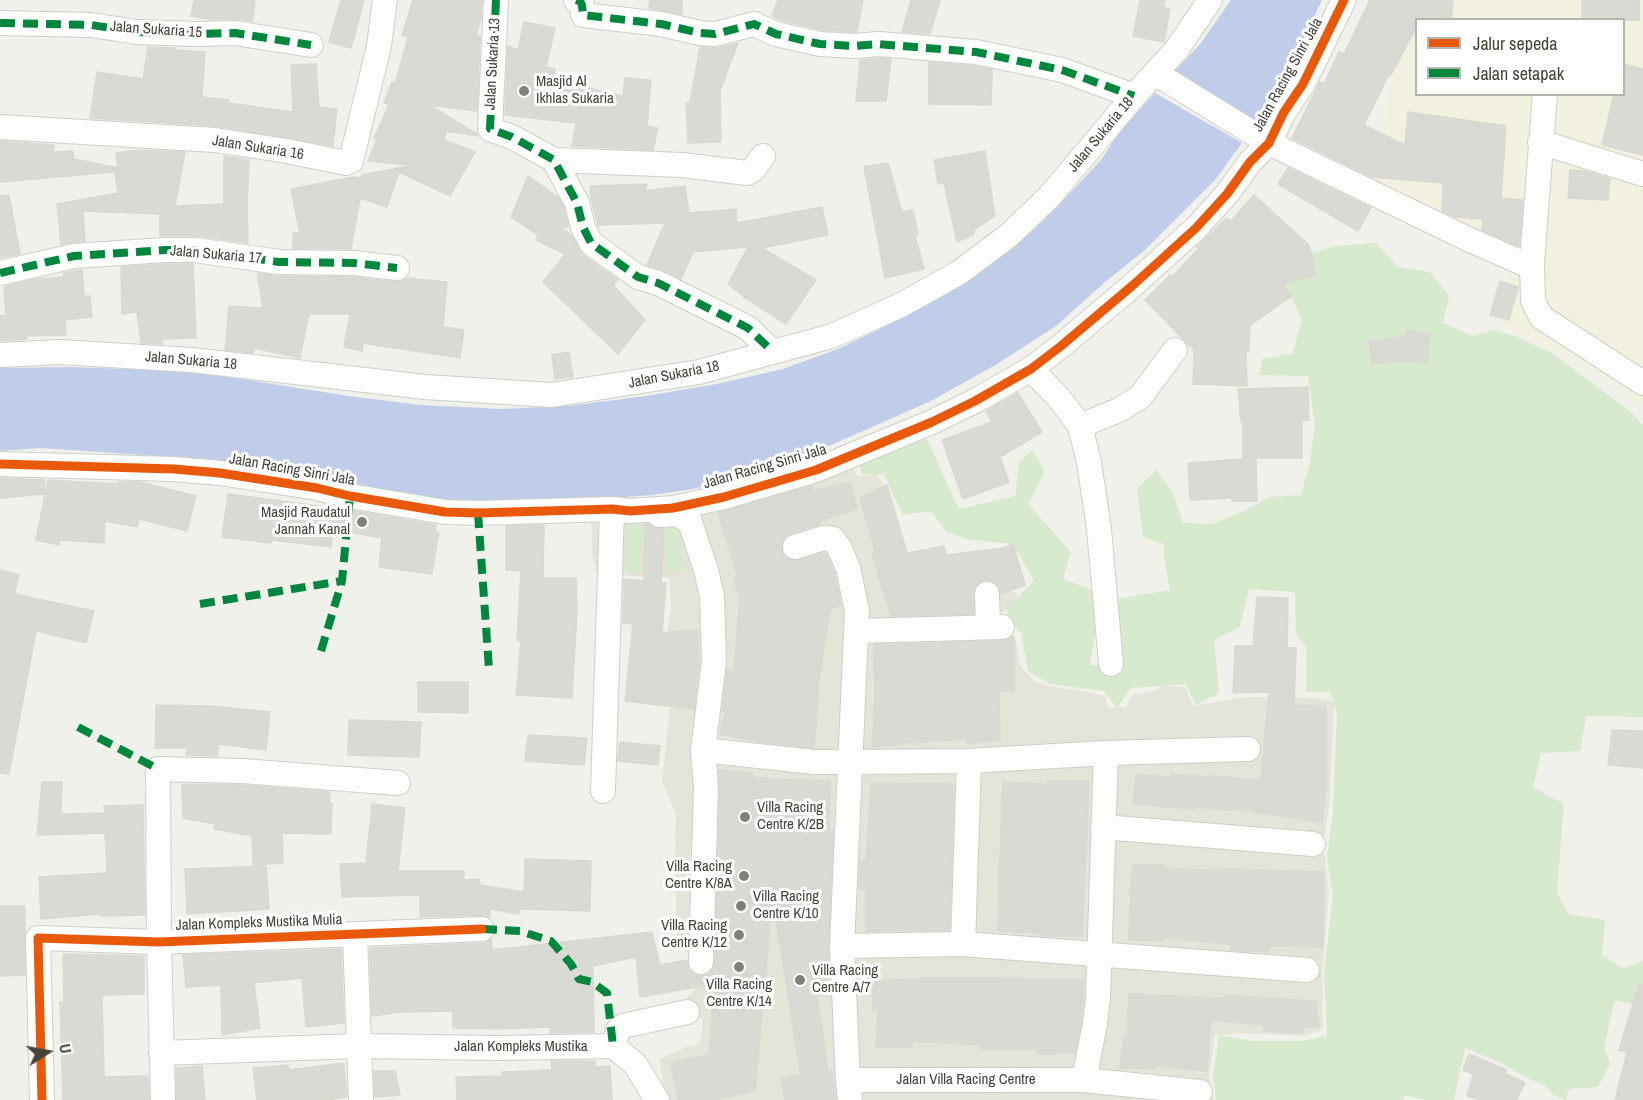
<!DOCTYPE html>
<html>
<head>
<meta charset="utf-8">
<style>
	body { margin:0 }
	#map { position:relative; width:1643px; height:1100px; overflow:hidden; background:#f1f1eb; font-family:"Archivo Narrow",sans-serif }
	canvas { display:block }
	.legend { position:absolute; left:1415px; top:18px; width:210px; height:78px; box-sizing:border-box; background:#fff; border:2px solid #b5b4af; margin:0; padding:8px 10px; list-style:none; font-size:18px; color:#464438 }
	.legend li { display:flex; align-items:center; gap:12px; height:30px }
	.legend b { width:30px; border:2px solid #b5b4af }
	.north { position:absolute; left:18px; top:1022px; width:60px; height:60px; -webkit-text-stroke:4px #fff; paint-order:stroke; rotate:79deg; font-size:16px; font-weight:700; line-height:24px; text-align:center; color:#464438 }
	.north::after { content:''; display:block; margin:auto; width:21px; height:27px; background:#464438; clip-path:polygon(50% 0,100% 100%,50% 72%,0 100%) }
</style>
</head>
<body>
<div id="map">
<canvas width="1643" height="1100"></canvas>
<ul class="legend">
<li><b style="height:8px;background:#e8590c"></b>Jalur sepeda</li>
<li><b style="height:8px;background:#00873e"></b>Jalan setapak</li>
</ul>
<div class="north">U</div>
</div>
<script>
const ctx = document.querySelector('canvas').getContext('2d');
ctx.lineJoin = 'round';
function fill(path, color) { ctx.fillStyle = color; ctx.fill(path, 'evenodd'); }
const shape = rows => new Path2D(rows.map(r => 'M' + r).join(''));
function trace(path, color, width, dash) { ctx.strokeStyle = color; ctx.lineWidth = width; ctx.lineCap = dash ? 'butt' : 'round'; ctx.setLineDash(dash || []); ctx.stroke(path); }
function write(font, color, halo, rows, align = 'center') {
  ctx.font = font + ' "Archivo Narrow",sans-serif'; ctx.lineWidth = 6; ctx.setLineDash([]); ctx.textBaseline = 'middle'; ctx.strokeStyle = halo; ctx.fillStyle = color; for (const [text, x, y, turn = 0] of rows) {
    ctx.save(); ctx.translate(x, y); ctx.rotate((+turn || 0) * Math.PI / 180); ctx.textAlign = isNaN(turn) ? turn : align; if (halo) ctx.strokeText(text, 0, 0); ctx.fillText(text, 0, 0); ctx.restore();
  }
}
fill(shape([
	[849,460,858,477,875,474,887,487,921,595,1005,588,1017,594,1016,607,996,614,1015,637,1020,666,1035,682,1048,686,1093,693,1105,696,1109,708,1126,707,1132,695,1151,692,1165,685,1186,688,1192,706,1247,697,1318,698,1334,702,1329,806,1323,842,1329,891,1322,972,1323,1027,1321,1030,1305,1036,1246,1033,1215,1035,1209,1076,1214,1100,666,1100,659,1059,686,1047,699,1045,702,1032,703,1019,691,1014,686,999,699,985,700,957,686,952,677,945,675,862,676,814,662,781,670,706,666,642,671,605,669,578,597,574,592,555,591,507,642,505]
]), '#e4e4d9');
fill(shape([
	[1403,0,1643,0,1643,408,1578,361,1496,321,1516,260,1369,201,1404,19],
	[1416,20,1624,20,1624,94,1416,94]
]), '#f2f0df');
fill(shape([
	[1376,243,1398,267,1430,272,1449,296,1443,323,1473,336,1495,330,1515,336,1552,353,1630,411,1643,425,1643,717,1586,716,1580,751,1541,753,1533,787,1564,804,1557,892,1568,914,1605,920,1602,955,1623,968,1643,961,1643,1007,1615,1000,1604,1046,1610,1064,1598,1087,1569,1089,1566,1100,1550,1093,1545,1085,1531,1080,1495,1060,1465,1048,1454,1100,1426,1100,1405,1095,1403,1100,1216,1100,1213,1077,1219,1035,1252,1041,1303,1041,1327,1036,1324,971,1333,897,1327,856,1333,812,1337,713,1330,692,1306,692,1306,646,1296,635,1295,592,1249,589,1240,627,1214,640,1219,693,1196,705,1186,684,1131,688,1117,708,1104,691,1050,684,1028,671,1021,632,1004,618,1017,598,1034,581,1013,544,966,539,947,532,930,511,903,515,884,475,862,474,857,456,921,426,959,509,1016,496,1018,464,1032,449,1045,472,1028,504,1071,552,1063,579,1095,591,1095,635,1090,665,1122,666,1118,599,1170,590,1164,558,1164,544,1143,537,1137,488,1156,470,1173,493,1183,523,1212,524,1242,512,1270,497,1301,495,1309,466,1315,427,1308,376,1259,375,1262,359,1292,354,1302,320,1276,263,1335,246],
	[665,522,685,525,682,572,664,571],
	[627,523,646,525,643,573,625,571]
]), '#d7eacd');
fill(shape([
	[1231,0,1322,0,1283,81,1259,126,1175,71,1201,43],
	[1155,93,1242,143,1215,180,1144,251,1105,282,1056,326,997,364,931,401,806,456,693,489,653,495,502,506,433,501,307,474,219,460,40,448,0,451,0,368,70,367,158,370,217,375,348,396,421,405,502,409,568,406,646,396,717,384,783,369,838,349,888,325,945,295,992,262,1036,228,1072,191,1101,160,1121,130]
]), '#bfcdea');
const building = shape([
	[194,0,255,0,253,21,235,19,209,19,191,16,194,0],
	[341,0,364,0,351,48,329,42,341,0],
	[413,0,482,0,481,19,476,35,480,36,477,111,429,105,477,134,478,136,446,131,444,140,475,152,450,196,399,172,387,207,360,198,351,249,293,248,293,233,300,233,291,189,353,177,361,178,362,175,412,165,368,161,377,139,374,138,389,105,384,103,392,82,395,84,408,37,402,35,413,0],
	[650,0,682,0,682,14,649,8,650,0],
	[778,0,863,0,857,32,855,32,822,30,781,20,772,16,778,0],
	[911,0,940,0,930,34,902,32,911,0],
	[1140,0,1165,0,1163,7,1170,9,1164,42,1133,36,1140,0],
	[1370,0,1453,0,1451,20,1416,20,1416,28,1391,75,1389,74,1364,125,1405,145,1408,112,1506,126,1501,198,1523,200,1519,246,1482,230,1483,219,1456,217,1442,211,1443,183,1372,177,1292,138,1320,82,1324,84,1339,52,1344,54,1370,0],
	[1582,0,1639,0,1639,20,1582,20,1582,0],
	[524,22,555,28,546,67,555,69,554,80,623,96,625,78,651,80,647,126,658,128,653,150,572,146,576,123,505,115,508,46,518,50,524,22],
	[738,43,720,91,721,142,688,143,686,103,690,103,700,47,718,48,738,43],
	[148,47,176,48,175,50,205,52,202,97,229,100,228,103,293,112,291,65,316,64,319,107,337,109,333,146,217,126,90,118,97,72,143,79,148,47],
	[878,58,891,59,886,101,856,101,860,60,878,58],
	[929,62,974,66,992,70,991,105,929,104,929,62],
	[1623,64,1643,69,1643,155,1602,145,1614,94,1623,94,1623,64],
	[0,141,54,145,53,152,73,151,74,159,114,167,114,172,0,182,0,141],
	[141,150,185,152,175,206,224,204,224,156,249,160,247,207,248,243,197,236,160,236,160,214,83,211,85,241,61,244,57,204,118,193,114,167,118,167,116,153,141,150],
	[985,151,995,216,974,230,974,234,957,242,944,183,938,184,934,160,985,151],
	[888,163,902,212,913,210,918,235,915,236,924,269,885,278,864,167,888,163],
	[1288,168,1371,208,1358,231,1278,184,1288,168],
	[1570,170,1584,171,1610,179,1608,200,1568,198,1570,170],
	[528,176,558,197,564,208,568,227,560,227,571,235,583,255,618,280,613,285,645,320,618,354,543,282,565,254,536,240,538,235,511,217,528,176],
	[647,184,645,191,685,186,689,213,736,209,737,223,822,207,828,235,762,248,816,280,786,324,744,297,728,284,748,247,693,252,681,279,664,270,647,265,665,223,598,225,591,199,590,186,647,184],
	[9,195,20,254,0,258,0,196,9,195],
	[1254,195,1309,245,1316,275,1283,284,1292,296,1250,325,1249,351,1246,350,1247,386,1193,384,1194,350,1145,300,1170,275,1172,277,1199,248,1197,247,1227,218,1230,222,1254,195],
	[165,264,193,264,196,338,162,339,163,344,141,343,137,312,122,314,121,267,165,264],
	[82,270,84,296,90,296,92,317,65,320,66,335,26,336,27,339,0,341,0,316,6,315,4,287,36,279,64,277,63,273,82,270],
	[257,273,279,276,353,277,395,282,406,278,447,282,443,327,464,330,460,358,363,343,362,351,344,347,350,314,309,314,300,358,254,348,253,353,225,350,229,306,263,308,257,273],
	[1500,281,1518,287,1509,320,1490,315,1500,281],
	[1406,330,1430,333,1427,363,1404,361,1372,364,1369,341,1405,337,1406,330],
	[569,352,573,377,555,379,552,355,569,352],
	[1308,387,1309,420,1302,420,1302,458,1243,458,1243,422,1241,422,1238,389,1308,387],
	[1018,393,1042,432,1000,457,1009,482,963,499,942,440,992,422,986,411,1018,393],
	[1256,458,1257,501,1232,501,1232,498,1190,500,1188,463,1256,458],
	[0,478,45,480,44,494,1,498,0,478],
	[48,480,118,484,118,482,140,482,196,496,187,531,139,519,137,527,105,521,104,543,60,540,59,545,36,540,48,480],
	[850,482,857,509,819,521,820,524,791,533,784,538,781,544,781,551,785,557,792,561,825,553,834,572,841,605,830,609,818,686,819,687,814,748,765,742,720,734,725,711,722,711,727,671,734,671,740,597,733,578,738,577,718,513,812,486,813,491,850,482],
	[887,485,907,553,944,546,947,555,1004,548,1013,544,1025,585,1001,594,999,587,994,582,987,580,980,582,975,587,973,594,973,614,891,616,872,554,876,553,860,498,887,485],
	[228,494,350,510,436,525,435,532,439,532,432,574,379,567,382,538,333,529,331,547,271,540,271,543,222,537,228,494],
	[645,524,648,524,653,528,664,529,661,583,666,583,662,633,697,630,699,666,694,709,625,701,633,624,623,623,624,579,644,581,645,524],
	[544,525,543,578,576,578,577,609,572,698,516,695,521,641,517,640,521,571,506,570,506,526,544,525],
	[0,570,19,575,14,594,94,611,86,643,36,631,9,774,0,773,0,570],
	[1257,597,1288,598,1287,648,1296,648,1294,705,1326,706,1326,787,1322,823,1231,808,1231,810,1194,807,1194,809,1133,804,1136,775,1171,777,1171,774,1210,777,1210,776,1261,780,1269,692,1233,693,1235,646,1253,646,1257,597],
	[1012,637,1014,637,1014,691,999,691,1000,740,967,743,967,739,903,743,872,748,875,700,874,645,1002,641,1012,637],
	[418,682,468,682,468,713,418,712,418,682],
	[156,705,211,706,270,712,266,750,218,744,218,756,186,755,188,748,155,748,156,705],
	[349,720,421,722,419,757,348,755,349,720],
	[1612,730,1643,731,1643,768,1608,765,1612,730],
	[528,735,587,738,584,765,525,761,528,735],
	[620,742,660,746,658,765,618,761,620,742],
	[719,770,753,773,753,778,830,781,829,830,833,831,828,960,826,996,817,995,828,1072,832,1071,836,1100,785,1100,781,1078,801,1075,775,914,771,914,755,1091,721,1098,722,1100,678,1100,671,1062,709,1055,714,984,640,997,636,957,593,966,594,1032,550,1033,550,1027,496,1029,453,1028,453,1011,400,1012,372,1016,370,948,483,943,491,939,492,950,652,932,660,965,687,960,688,968,693,974,700,976,708,974,713,969,715,962,720,787,719,770],
	[1047,781,1089,781,1082,936,1040,936,1040,933,998,931,999,867,1002,837,1001,837,1003,782,1047,784,1047,781],
	[42,782,62,782,61,814,105,813,104,806,143,805,145,915,101,916,101,914,41,919,39,877,107,873,105,833,37,835,42,782],
	[871,783,954,784,949,930,866,931,866,890,859,889,860,860,866,861,871,783],
	[182,784,241,785,330,792,329,803,332,803,331,834,282,833,283,863,253,865,252,836,214,829,215,824,183,818,182,784],
	[372,804,405,808,398,871,464,871,464,880,479,879,480,885,524,892,525,859,591,861,590,911,520,909,519,914,490,909,490,918,481,915,420,917,420,895,342,897,340,864,366,863,372,804],
	[1133,865,1164,865,1164,868,1200,870,1235,869,1324,872,1323,947,1269,946,1268,951,1241,951,1231,950,1231,944,1163,938,1163,941,1129,940,1131,894,1130,894,1133,865],
	[266,866,269,909,187,914,185,869,266,866],
	[0,906,25,906,25,975,0,976,0,906],
	[341,949,344,1023,306,1027,302,978,254,983,260,1028,222,1035,221,985,186,987,183,955,341,949],
	[63,954,144,956,144,994,102,995,104,1077,148,1076,149,1100,63,1100,60,1002,64,1002,63,954],
	[928,978,1084,979,1081,1022,1075,1053,1037,1054,1037,1049,980,1049,981,1045,912,1041,912,1047,876,1047,878,1010,873,1010,873,981,928,978],
	[1639,984,1643,985,1643,1100,1615,1100,1627,1052,1619,1050,1639,984],
	[1129,994,1225,998,1225,995,1316,1001,1319,1027,1303,1027,1302,1033,1264,1031,1264,1025,1211,1020,1207,1071,1155,1066,1155,1069,1120,1068,1124,1035,1127,1035,1129,994],
	[1469,1054,1507,1070,1505,1073,1525,1083,1516,1100,1480,1100,1467,1096,1473,1074,1463,1070,1469,1054],
	[551,1061,595,1061,595,1067,610,1066,612,1100,457,1100,456,1077,502,1076,502,1072,552,1070,551,1061],
	[344,1063,347,1097,326,1100,257,1100,253,1068,288,1065,289,1070,344,1063],
	[202,1066,205,1100,177,1100,176,1068,202,1066],
	[374,1071,395,1071,400,1095,375,1097,374,1071]
]);
fill(building, '#dadad4');
trace(building, '#d9d8d1', 1.5);
const minor = shape([
	[496,0,490,129,512,137,554,160,682,165,747,173,753,170,763,156],
	[576,0,580,1,582,5,583,15,661,24,700,33,715,34,754,24,776,34,820,44,855,46,878,44,976,52,1062,70,1134,96],
	[0,23,91,25,137,32,195,34,235,33,311,45],
	[1155,73,1269,143,1470,240,1532,267],
	[1545,94,1532,263,1533,301,1541,317,1643,383],
	[0,127,215,140,287,151,346,163,351,161,379,46,385,0],
	[1540,142,1643,174],
	[554,160,577,203,583,227,591,243,638,277,658,283,748,328,773,352],
	[0,273,74,256,165,250,195,250,279,262,354,263,397,268],
	[0,355,60,352,192,360,425,387,552,395,699,372,832,336,901,305,960,272,1008,236,1049,197,1134,96,1177,49,1210,0],
	[1031,369,1059,398,1080,426,1089,462,1099,529,1111,664],
	[1080,426,1119,410,1140,397,1175,350],
	[0,464,174,469,220,473,317,488,350,496,445,512,478,513,612,509,630,511,673,508,724,497,816,470,932,422,975,401,1031,369,1061,346,1132,286,1196,228,1227,194,1250,162,1269,143,1284,112,1303,84,1344,0],
	[659,515,677,514,690,522,706,570,712,596,714,662,703,750,706,787,701,962],
	[795,547,824,538,833,539,840,549,848,568,857,611,842,946,848,1080,850,1100],
	[987,594,988,627],
	[857,631,1002,627],
	[703,750,814,762,850,762,969,761,1106,753,1248,749],
	[603,791,612,509],
	[1103,827,1313,844],
	[355,935,361,1100],
	[963,944,969,761],
	[842,946,963,944,1307,970],
	[613,1046,618,1030,623,1026,687,1012],
	[161,1053,358,1046,499,1048,613,1046,635,1064,657,1100],
	[848,1080,1084,1080,1200,1092],
	[1084,1080,1095,1024,1098,997,1106,753],
	[42,1100,38,938,159,942,482,929],
	[163,1100,159,942,158,769,242,771,398,783]
]);
trace(minor, '#cfcfc9', 26);
trace(minor, '#fdfdfc', 24);
trace(shape([
	[496,0,490,129,512,137,554,160,577,203,583,227,591,243,638,277,658,283,748,328,773,352],
	[576,0,580,1,582,5,583,15,661,24,700,33,715,34,754,24,776,34,820,44,855,46,878,44,976,52,1062,70,1134,96],
	[0,23,91,25,137,32,195,34,235,33,311,45],
	[0,273,74,256,165,250,195,250,279,262,354,263,397,268],
	[478,513,489,669],
	[200,604,342,581],
	[321,651,342,581,350,496],
	[78,727,158,769],
	[482,929,520,931,551,941,571,964,579,979,592,982,607,993,613,1046]
]), '#00873e', 8, [15, 8]);
trace(shape([
	[0,464,174,469,220,473,317,488,350,496,445,512,478,513,612,509,630,511,673,508,724,497,816,470,932,422,975,401,1031,369,1061,346,1132,286,1196,228,1227,194,1250,162,1269,143,1284,112,1303,84,1344,0],
	[42,1100,38,938,159,942,482,929]
]), '#e8590c', 9);
for (const [x, y, r, color] of [
	[524,91,6,"#828177"],
	[362,522,6,"#828177"],
	[745,817,6,"#828177"],
	[744,876,6,"#828177"],
	[741,906,6,"#828177"],
	[739,935,6,"#828177"],
	[739,967,6,"#828177"],
	[800,980,6,"#828177"]
]) { const dot = new Path2D(); dot.arc(x, y, r, 0, 2 * Math.PI); ctx.fillStyle = color; ctx.fill(dot); trace(dot, '#fff', 2); }
write('15px', '#464438', '#fff', [
	["Jalan Sukaria 15",156,30,4],
	["Jalan Sukaria 13",493,64,-87],
	["Jalan Racing Sinri Jala",1288,75,-61],
	["Jalan Sukaria 18",1101,135,-50],
	["Jalan Sukaria 16",258,148,9],
	["Jalan Sukaria 17",216,255,5],
	["Jalan Sukaria 18",191,361,5],
	["Jalan Sukaria 18",674,375,-11],
	["Jalan Racing Sinri Jala",765,467,-16],
	["Jalan Racing Sinri Jala",292,470,10],
	["Jalan Kompleks Mustika Mulia",259,923,-2],
	["Jalan Kompleks Mustika",521,1047],
	["Jalan Villa Racing Centre",966,1080]
]);
write('15px', '#464438', '#fff', [
	["Masjid Al",536,82],
	["Ikhlas Sukaria",536,99],
	["Masjid Raudatul",350,513,"right"],
	["Jannah Kanal",350,530,"right"],
	["Villa Racing",757,808],
	["Centre K/2B",757,825],
	["Villa Racing",732,867,"right"],
	["Centre K/8A",732,884,"right"],
	["Villa Racing",753,897],
	["Centre K/10",753,914],
	["Villa Racing",727,926,"right"],
	["Centre K/12",727,943,"right"],
	["Villa Racing",812,971],
	["Centre A/7",812,988],
	["Villa Racing",739,985,"center"],
	["Centre K/14",739,1002,"center"]
], 'left');
</script>
</body>
</html>
